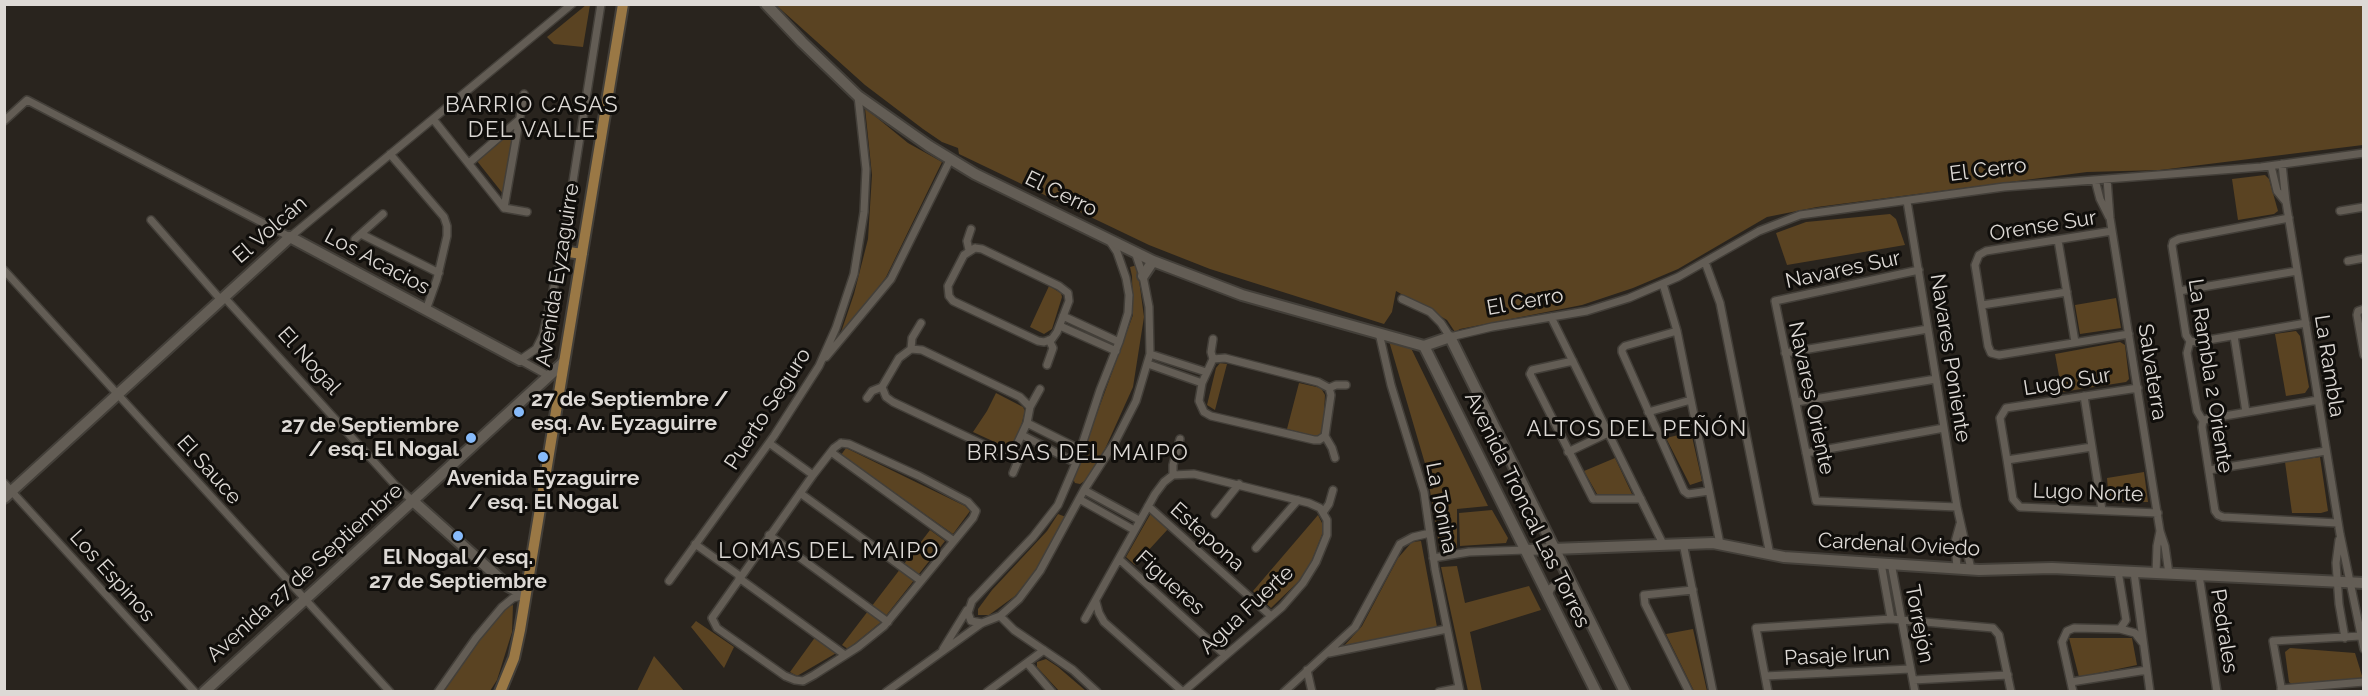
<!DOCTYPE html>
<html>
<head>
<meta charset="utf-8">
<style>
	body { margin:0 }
	#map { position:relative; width:2368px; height:696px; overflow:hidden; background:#29241e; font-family:Raleway,sans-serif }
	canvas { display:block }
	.frame { position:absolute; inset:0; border:6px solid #ddd9d5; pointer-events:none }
</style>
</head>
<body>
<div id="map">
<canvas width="2368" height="696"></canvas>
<div class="frame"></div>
</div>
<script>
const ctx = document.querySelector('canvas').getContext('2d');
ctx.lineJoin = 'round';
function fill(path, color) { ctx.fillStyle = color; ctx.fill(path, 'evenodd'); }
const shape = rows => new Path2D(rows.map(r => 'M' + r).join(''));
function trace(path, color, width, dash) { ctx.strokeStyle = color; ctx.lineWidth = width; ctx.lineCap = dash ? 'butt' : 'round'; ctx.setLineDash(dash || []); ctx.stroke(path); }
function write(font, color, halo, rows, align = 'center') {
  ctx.font = font + ' Raleway,sans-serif'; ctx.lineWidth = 6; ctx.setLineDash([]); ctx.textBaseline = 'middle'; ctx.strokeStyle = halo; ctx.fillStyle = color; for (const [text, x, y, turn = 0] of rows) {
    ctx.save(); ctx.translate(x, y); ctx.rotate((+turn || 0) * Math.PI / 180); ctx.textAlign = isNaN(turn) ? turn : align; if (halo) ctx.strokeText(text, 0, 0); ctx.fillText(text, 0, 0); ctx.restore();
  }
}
fill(shape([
	[586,5,590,5,583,47,554,44,547,37],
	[776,5,2363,5,2363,145,2160,170,2087,172,1817,207,1767,217,1678,269,1633,288,1582,305,1460,329,1455,332,1447,320,1396,291,1392,312,1384,324,1210,269,1149,245,959,154,958,148,942,142,923,129,865,85],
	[865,108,908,143,942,162,886,277,837,344,854,294,868,239,872,175],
	[516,127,504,195,477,161],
	[2265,175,2269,179,2278,211,2274,214,2238,220,2232,179],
	[1890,214,1896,219,1905,245,1787,265,1776,233,1806,222],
	[1137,265,1144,317,1133,387,1105,449,1086,480,1080,484,1075,483,1073,479,1133,315,1132,276,1130,267],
	[1049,286,1061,293,1062,297,1052,329,1044,334,1030,327],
	[2116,298,2121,328,2080,334,2075,305],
	[2296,331,2300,336,2309,387,2305,393,2286,396,2275,334],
	[1389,341,1410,346,1488,506,1457,509,1457,548,1440,550,1426,467],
	[2120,342,2125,345,2129,379,2126,382,2062,392,2055,354],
	[1220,363,1227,364,1215,410,1207,405,1216,368],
	[1299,383,1321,388,1325,395,1323,432,1320,435,1315,436,1287,429],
	[996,393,1023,407,1025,411,1016,445,1012,450,973,432,987,411],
	[1691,432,1702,481,1690,485,1666,438],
	[846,448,965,506,970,511,953,534,841,455],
	[2320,457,2328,511,2321,513,2292,513,2285,462],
	[1615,458,1632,494,1597,494,1584,471],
	[2144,472,2148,502,2109,502,2107,478],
	[1492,510,1508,538,1506,543,1460,546,1459,513],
	[1151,513,1168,529,1135,565,1126,557],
	[1058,514,1066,517,1035,572,1015,596,989,615,978,615,978,609,992,590,1047,531],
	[1318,515,1322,523,1323,532,1311,563,1300,580,1271,608,1253,591],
	[930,530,945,541,881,622,848,649,842,645],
	[1421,541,1437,627,1343,647,1362,626,1398,558,1412,542],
	[1457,566,1465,603,1529,586,1541,610,1470,632,1482,691,1468,691,1441,567],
	[513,605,512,632,497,680,490,691,441,692,491,622,507,607],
	[696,621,734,647,724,668,691,627],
	[1693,629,1707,691,1694,691,1666,634],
	[816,636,838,652,797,676,790,672],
	[2069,638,2132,638,2137,665,2079,677],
	[2290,648,2355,653,2363,679,2293,685,2289,682,2285,652],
	[654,656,684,691,637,691],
	[1046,659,1058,667,1086,691,1059,691,1037,667,1037,662]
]), '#5a4322');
const street = shape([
	[433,119,504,208],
	[4,121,27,100,290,237,572,4],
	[390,154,444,217,447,226,447,236,437,279,426,310],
	[469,163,520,119],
	[2282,164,2286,202,2340,534,2364,649],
	[2271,166,2277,191,2286,202],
	[2107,179,2110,218,2160,531,2165,546,2169,574],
	[2095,180,2100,199,2109,217],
	[1907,201,1957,507,1971,569],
	[504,208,524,94],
	[504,208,527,212],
	[2340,211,2364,207],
	[2289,218,2179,239,2173,242,2172,246,2186,335,2190,341,2187,353,2197,411,2203,421,2202,427,2215,511,2218,515,2223,517,2338,523],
	[151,220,221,300],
	[2112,231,1986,251,1979,255,1975,265,1988,346,1991,353,1999,355,2129,334],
	[361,234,439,273],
	[355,239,383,214],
	[2058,240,2075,342],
	[975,248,982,249,1059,286,1068,293,1069,301,1057,332,1052,339,1044,342,1038,341,953,301,949,296,948,286,964,255,975,248],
	[969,250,967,241,971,229],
	[2348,261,2364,258],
	[1705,262,1720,303,1770,555],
	[4,270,390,692],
	[1919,270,1775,301,1816,501,1957,507],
	[1663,284,1677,331,1720,544],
	[2179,291,2297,271],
	[224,297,396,486,413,501],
	[1402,299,1430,312,1441,323,1450,337,1492,327,1587,311,1629,298,1678,277,1759,231,1800,215,2004,187,2261,167,2364,153],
	[1982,305,2067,292],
	[2364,309,2358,311,2357,315,2364,355],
	[1063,316,1119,342],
	[1551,317,1663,544],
	[1060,326,1116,351],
	[1677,331,1625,346,1622,349,1622,352,1684,491,1688,494,1709,491],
	[1379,333,1391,385,1424,492,1435,569,1460,692],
	[2234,336,2246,412],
	[1213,339,1211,352,1213,359,1202,383,1199,401,1204,412,1211,416,1314,440,1319,440,1325,436],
	[2190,341,2197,342,2306,323],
	[911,349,922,350,1020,397,1030,407],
	[911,349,912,338,921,323],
	[1785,353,1928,329],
	[1150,354,1206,372],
	[826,357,891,279,950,160],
	[1213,359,1225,358,1318,382,1329,388],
	[520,360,536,349,543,335,562,251,601,4],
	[520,360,549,376],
	[1573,361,1532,370,1530,374,1593,499,1641,499],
	[1148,364,1202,383],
	[1047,365,1053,348,1049,340],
	[882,387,886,397,893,402,999,452,1007,453,1014,451],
	[1329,388,1331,395,1325,436,1332,448,1335,458],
	[1329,388,1336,385,1346,385],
	[2138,388,2006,408,2000,418,2007,460,2013,499,2020,507,2158,513],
	[2084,396,2102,510],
	[867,398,872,391,882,387,899,358,911,349],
	[1796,402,1936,379],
	[1648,412,1691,400],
	[2203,421,2207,419,2318,400],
	[1027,423,1081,450],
	[1022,435,1076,463],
	[769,443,813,475],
	[841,443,849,444,919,476,968,502,976,511,973,518,884,626,858,647,814,675,803,681,795,680,785,676,717,628,712,618,813,475,834,448,841,443],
	[1014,451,1027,423,1030,407,1040,389],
	[831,452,954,541],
	[1568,452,1608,433],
	[1806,453,1944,428],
	[2007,460,2092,447],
	[2209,470,2326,451],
	[1013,473,1018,461,1014,451],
	[1173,475,1173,465,1180,439],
	[4,483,195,692],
	[1084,490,1139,520],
	[800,493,921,581],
	[1079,499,1134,530],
	[1148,506,1271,616],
	[1324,511,1329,504,1333,490],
	[1215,514,1239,484],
	[769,535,888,622],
	[2339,540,2336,563,2339,604,2345,638],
	[1683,543,1713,692],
	[695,544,740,576],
	[1256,548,1298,500],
	[1433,558,1469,552,1526,550],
	[1119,559,1225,655],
	[1881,563,1891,619],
	[1891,563,1915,692],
	[1957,568,1955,542,1960,524],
	[2118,571,2126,620,2120,629],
	[2134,572,2150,692],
	[2156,573,2157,546,2160,531],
	[2199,575,2217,692],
	[739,578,845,655],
	[669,581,774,436,819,366,836,328,854,274,864,212,866,169,858,96],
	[1548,595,1551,588,1557,584,1565,583,1572,587],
	[1096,602,1099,613,1104,622,1183,692],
	[1000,616,1014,630,1073,670,1097,692],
	[1085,619,1155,494,1164,482,1173,475,1194,474,1309,503,1320,508,1327,520,1327,535,1316,562,1303,583,1282,607,1183,692],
	[982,623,971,621,968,613,972,601,1033,537,1058,505,1076,463,1100,390,1119,342,1128,313,1129,295,1126,278,1117,252,1109,240],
	[943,649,967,610],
	[1329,653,1447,629],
	[1027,663,1052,692],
	[1307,670,1312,692],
	[1765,676,1910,669],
	[1913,680,2008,675],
	[2071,682,2147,670],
	[2281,689,2364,682],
	[438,692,476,638,502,607,513,598,525,595],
	[886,692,982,623,1000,616,1019,599,1040,571,1084,490,1115,442,1136,401,1150,354,1149,307,1143,276,1135,252],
	[987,692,1044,650],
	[1284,692,1355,627,1400,544,1413,537,1430,533],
	[1439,692,1459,688],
	[1689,692,1645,604,1644,595,1693,590],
	[1768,692,1756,628,1891,619,1993,628,1999,635,2011,692],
	[2073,692,2062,642,2067,631,2074,628,2120,629,2135,633,2142,642],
	[2282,692,2273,641,2361,636]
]);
const secondary = shape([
	[766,4,802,42,858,96,929,146,975,174,1153,261,1242,295,1424,346,1450,337,1625,692],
	[1143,276,1153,261],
	[1424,346,1596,692],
	[4,498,290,237,520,360],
	[413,501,508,586,525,595],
	[1526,550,1713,543,1784,557,1979,570,2052,568,2364,583],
	[204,692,564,362]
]);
const primary = shape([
	[562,251,582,254],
	[500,692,514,658,520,630,623,4]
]);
trace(street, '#433f39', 10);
trace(secondary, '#433f39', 14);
trace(primary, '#433f39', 14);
trace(street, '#635d55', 7);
trace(secondary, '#635d55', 10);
trace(primary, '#9a7845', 10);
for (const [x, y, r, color] of [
	[519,412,6,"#87bbfb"],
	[471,438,6,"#87bbfb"],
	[543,457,6,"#87bbfb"],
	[458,536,6,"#87bbfb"]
]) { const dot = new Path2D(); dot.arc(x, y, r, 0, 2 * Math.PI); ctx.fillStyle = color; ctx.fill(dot); trace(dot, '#100e0b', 2); }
write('21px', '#ddd9d5', '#100e0b', [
	["El Cerro",1988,170,-7],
	["El Cerro",1061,194,26],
	["Orense Sur",2043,226,-9],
	["El Volcán",270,230,-41],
	["Los Acacios",377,262,28],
	["Navares Sur",1843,270,-12],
	["Avenida Eyzaguirre",558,275,-81],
	["El Cerro",1525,302,-10],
	["Navares Poniente",1950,358,81],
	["El Nogal",309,361,48],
	["La Rambla",2329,366,81],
	["Salvaterra",2152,372,81],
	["La Rambla 2 Oriente",2210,376,81],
	["Lugo Sur",2067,382,-9],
	["Navares Oriente",1811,398,78],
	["Puerto Seguro",768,409,-57],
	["El Sauce",209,470,48],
	["Lugo Norte",2088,493,2],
	["La Tonina",1441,508,79],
	["Avenida Troncal Las Torres",1527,510,64],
	["Estepona",1207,537,42],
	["Cardenal Oviedo",1899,545,3],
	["Avenida 27 de Septiembre",305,573,-42],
	["Los Espinos",112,576,48],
	["Figueres",1170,583,42],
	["Agua Fuerte",1247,610,-43],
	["Torrejón",1919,624,79],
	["Pedrales",2224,631,81],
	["Pasaje Irun",1837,656,-3]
]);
write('bold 21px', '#ddd9d5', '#100e0b', [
	["27 de Septiembre /",531,400,"left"],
	["esq. Av. Eyzaguirre",531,424,"left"],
	["27 de Septiembre",459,426,"right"],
	["/ esq. El Nogal",459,450,"right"],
	["Avenida Eyzaguirre",543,479],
	["/ esq. El Nogal",543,503],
	["El Nogal / esq.",458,558],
	["27 de Septiembre",458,582]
]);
ctx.letterSpacing = '1.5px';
write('22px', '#ddd9d5', '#100e0b', [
	["BARRIO CASAS",532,105],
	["DEL VALLE",532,130],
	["ALTOS DEL PEÑÓN",1637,429],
	["BRISAS DEL MAIPO",1078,453],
	["LOMAS DEL MAIPO",829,551]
]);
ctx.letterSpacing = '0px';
</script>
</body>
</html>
